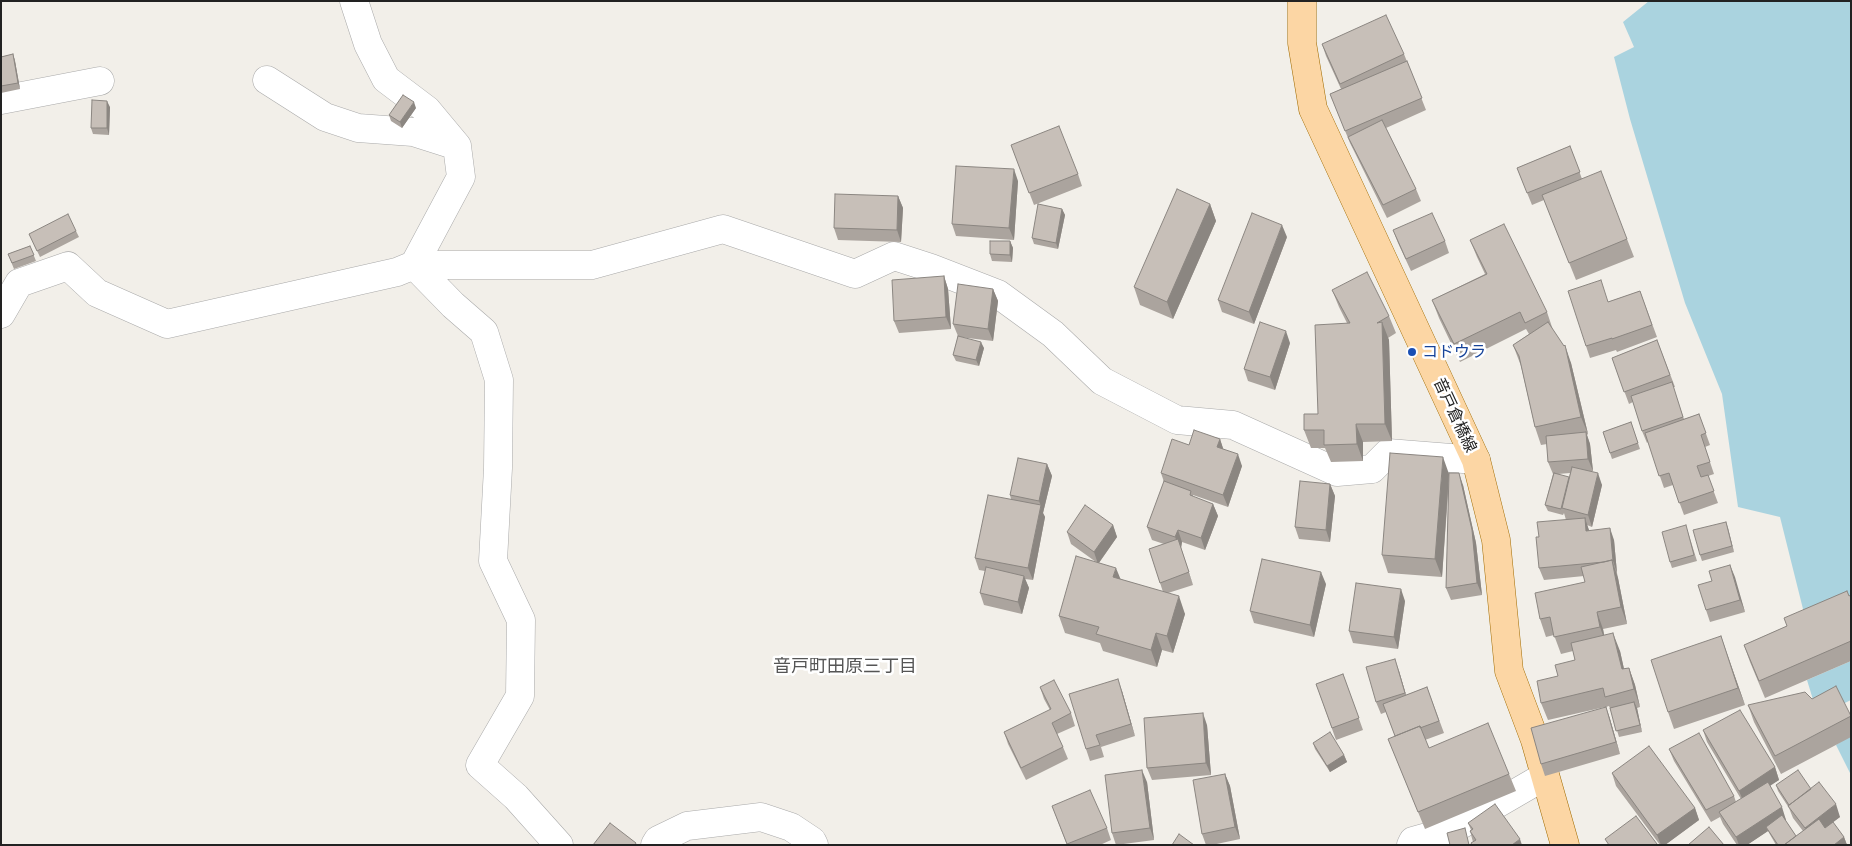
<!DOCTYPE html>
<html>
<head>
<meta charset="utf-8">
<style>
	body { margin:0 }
	#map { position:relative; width:1852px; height:846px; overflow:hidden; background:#f2efe9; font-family:Lato,sans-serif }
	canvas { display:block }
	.frame { position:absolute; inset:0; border:2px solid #222; pointer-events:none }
</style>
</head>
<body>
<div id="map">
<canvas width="1852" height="846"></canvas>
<div class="frame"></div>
</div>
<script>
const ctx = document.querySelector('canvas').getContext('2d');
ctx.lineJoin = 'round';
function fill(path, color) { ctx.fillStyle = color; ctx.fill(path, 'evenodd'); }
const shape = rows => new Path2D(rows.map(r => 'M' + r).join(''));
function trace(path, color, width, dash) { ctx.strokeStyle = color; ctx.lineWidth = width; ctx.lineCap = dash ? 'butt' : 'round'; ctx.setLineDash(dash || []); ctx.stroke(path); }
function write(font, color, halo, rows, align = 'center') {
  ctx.font = font + ' Lato,"Noto Sans JP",sans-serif'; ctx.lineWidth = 5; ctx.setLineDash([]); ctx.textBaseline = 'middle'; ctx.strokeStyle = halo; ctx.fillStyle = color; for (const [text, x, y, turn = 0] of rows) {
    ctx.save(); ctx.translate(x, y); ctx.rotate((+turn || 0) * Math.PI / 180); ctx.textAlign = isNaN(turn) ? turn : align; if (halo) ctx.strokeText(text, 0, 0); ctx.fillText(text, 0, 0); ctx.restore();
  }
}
fill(shape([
	[1649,1,1851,1,1851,607,1806,621,1780,517,1738,507,1722,394,1685,303,1630,119,1614,57,1634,47,1623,22],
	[1851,661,1851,700,1818,716,1807,680],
	[1851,735,1851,775,1836,745]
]), '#aad3df');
const minor = shape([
	[354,1,368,44,386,79,427,110,457,146,461,177,414,265],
	[267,80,325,117,358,128,413,132,457,146],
	[1,100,100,81],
	[414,265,453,305,484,332,499,380,498,468,493,561,521,620,520,696,480,765,516,797,559,845],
	[1,314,19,283,68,266,97,293,167,324,397,272,414,265,592,265,723,229,855,274,894,256,931,268,998,294,1053,334,1102,381,1177,420,1233,425,1337,472,1372,469,1388,453,1476,460],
	[655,845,658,840,687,826,761,817,791,827,812,841,814,845],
	[1411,845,1413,841,1452,830,1545,776]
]);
const primary = shape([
	[1302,1,1302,43,1313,109,1476,460,1496,540,1509,671,1535,740,1565,845]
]);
trace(minor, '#a9a9a9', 29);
trace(primary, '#a06b00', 29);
trace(minor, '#fff', 28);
trace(primary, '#fcd6a4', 28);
fill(shape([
	[1322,44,1404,54,1426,110,1386,128,1416,189,1421,201,1387,218,1353,149,1350,143,1335,106,1330,94,1341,89,1326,56],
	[13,54,15,61,20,89,1,93,1,57],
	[110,107,109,135,93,134,91,128],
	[416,108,402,128,391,121,389,115],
	[1011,145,1078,174,1082,186,1034,205],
	[1570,146,1582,179,1627,239,1634,257,1576,280,1544,200,1532,205,1517,168],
	[1018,181,1014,240,956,236,952,224],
	[898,196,903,208,901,242,838,240,834,228],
	[1210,204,1216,221,1173,319,1140,305,1134,287],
	[1062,209,1065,215,1058,249,1034,244,1032,238],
	[1393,230,1445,241,1449,253,1411,271,1398,243],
	[76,231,79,237,40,257,29,234],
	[1287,237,1254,324,1222,312,1218,300],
	[1470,240,1547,312,1553,330,1571,363,1588,434,1587,435,1590,444,1593,471,1591,471,1602,485,1592,527,1587,525,1589,531,1614,540,1617,573,1618,578,1627,624,1603,629,1604,636,1620,651,1624,669,1629,668,1635,685,1640,707,1637,708,1642,732,1619,737,1612,714,1609,706,1606,707,1610,719,1620,754,1545,776,1541,764,1605,707,1548,720,1541,703,1558,676,1575,660,1573,651,1561,654,1554,635,1546,637,1540,619,1585,582,1584,576,1544,580,1539,568,1539,537,1566,520,1564,513,1563,515,1548,511,1545,505,1553,474,1548,462,1547,444,1541,445,1535,427,1521,366,1513,345,1529,334,1526,329,1460,362,1439,318,1432,300,1485,274,1477,257],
	[1570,473,1569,478,1558,474],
	[1010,241,1013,248,1012,262,992,261,990,254],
	[30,246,36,261,14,269,8,254],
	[944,276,948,289,951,329,899,333,894,321],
	[993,289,998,301,993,341,959,337,984,348,979,366,956,361,953,355,958,336,953,324],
	[1332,290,1389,316,1396,333,1388,338,1389,340,1392,441,1363,442,1363,461,1331,462,1325,448,1311,448,1304,430,1318,414,1347,323,1339,307],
	[1640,291,1657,337,1617,352,1616,350,1590,358,1586,346,1608,302],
	[1657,340,1675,387,1673,387,1684,419,1699,414,1710,445,1705,447,1714,474,1708,476,1718,503,1684,515,1673,485,1664,488,1648,442,1647,443,1642,431,1633,402,1629,404,1612,358],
	[1290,343,1275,390,1248,381,1244,369],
	[1631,422,1640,449,1612,459,1603,432],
	[1220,439,1223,449,1242,466,1228,507,1193,495,1193,497,1213,504,1218,516,1205,550,1182,542,1181,548,1193,585,1168,593,1185,614,1173,653,1162,650,1157,667,1103,651,1100,643,1065,633,1059,616,1096,562,1071,544,1067,532,1113,525,1117,537,1099,563,1120,579,1163,592,1149,549,1164,544,1152,540,1147,527,1164,482,1161,473,1189,445],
	[1047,464,1052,476,1043,513,1045,517,1033,580,1025,579,1029,588,1022,614,984,605,980,593,985,571,979,570,975,558,1011,499,1010,495],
	[1449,473,1463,485,1476,543,1482,595,1451,600,1446,588,1449,481,1442,577,1388,573,1382,555],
	[1330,484,1335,496,1330,542,1299,539,1295,527],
	[1726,522,1734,552,1702,561,1700,555],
	[1688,532,1697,561,1672,568,1670,562],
	[1730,565,1745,612,1710,622,1706,610,1712,581],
	[1326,584,1314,637,1254,623,1250,611],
	[1851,595,1851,661,1765,698,1750,662,1744,645,1787,626],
	[1405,601,1398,649,1353,643,1349,631],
	[1721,636,1745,705,1674,729,1668,712],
	[1399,671,1406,695,1427,687,1444,733,1425,740,1429,748,1509,774,1516,791,1425,829,1395,756,1388,739,1395,736,1386,712,1381,714,1376,702],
	[1343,674,1363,730,1336,740,1316,684],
	[1040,687,1071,713,1075,726,1057,734,1063,747,1068,759,1026,780,1008,744,1004,732,1050,710,1044,699],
	[1122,691,1135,736,1101,747,1104,757,1090,761,1086,749],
	[1812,699,1851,715,1851,737,1781,774,1754,722,1748,705],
	[1207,725,1211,775,1152,780,1147,768],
	[1703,730,1775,767,1779,780,1770,785,1786,820,1785,820,1796,836,1803,831,1793,818,1789,808,1778,791,1776,785,1811,789,1840,817,1832,823,1844,837,1847,845,1776,845,1768,831,1747,845,1737,845,1723,824,1720,817,1711,822,1674,761,1669,749,1734,796,1736,802,1741,799,1707,742],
	[1313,743,1344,755,1347,762,1330,772,1315,749],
	[1612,773,1695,808,1699,820,1665,845,1660,845,1616,786],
	[1225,774,1230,786,1240,839,1212,845,1206,845,1202,834],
	[1147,782,1154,840,1116,845,1112,833],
	[1052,806,1107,828,1111,840,1100,845,1067,845],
	[1468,823,1522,845,1472,845,1471,843,1473,842,1470,831,1471,830]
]), '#aba49e');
fill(shape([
	[13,54,15,61,20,89,18,83],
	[107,101,110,107,109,135,107,128],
	[414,102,416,108,402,128,400,122],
	[1014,169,1018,181,1014,240,1009,228],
	[898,196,903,208,901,242,897,230],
	[1210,204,1216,221,1173,319,1167,302],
	[1062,209,1065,215,1058,249,1056,243],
	[1282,225,1287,237,1254,324,1249,312],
	[1010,241,1013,248,1012,262,1010,255],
	[944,276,948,289,951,329,946,317],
	[993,289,998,301,993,341,988,329],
	[1382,322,1389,340,1392,441,1385,424],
	[1286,331,1290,343,1275,390,1270,377],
	[981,342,984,348,979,366,976,360],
	[1565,345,1571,363,1588,434,1581,417],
	[1356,424,1363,442,1363,461,1357,444],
	[1586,432,1590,444,1593,471,1588,459],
	[1220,439,1224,451,1217,447],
	[1238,454,1242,466,1228,507,1223,495],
	[1443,457,1449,474,1442,577,1435,559],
	[1047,464,1052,476,1043,513,1045,517,1033,580,1028,568,1041,506,1039,501],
	[1459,473,1463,485,1476,543,1482,595,1477,583],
	[1598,473,1602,485,1592,527,1588,515],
	[1330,484,1335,496,1330,542,1326,530],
	[1213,504,1218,516,1205,550,1201,538],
	[1585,518,1589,530,1591,543,1586,531],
	[1726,522,1728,528,1734,552,1732,546],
	[1113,525,1117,537,1098,564,1094,552],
	[1610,528,1614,540,1617,573,1613,561],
	[1178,530,1182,542,1181,548,1193,585,1180,548,1180,549,1175,537],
	[1612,560,1618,578,1627,624,1621,607],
	[1730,565,1735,577,1745,612,1740,600],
	[1116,568,1123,585,1113,577],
	[1321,572,1326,584,1314,637,1310,625],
	[1024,576,1029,588,1022,614,1018,602],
	[1401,589,1405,601,1398,649,1394,637],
	[1179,596,1185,614,1173,653,1167,636],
	[1597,612,1603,629,1606,644,1600,627],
	[1156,633,1162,650,1157,667,1151,650],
	[1613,633,1620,651,1628,687,1622,669],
	[1721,636,1727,654,1745,705,1738,688],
	[1395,659,1399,671,1409,705,1405,693],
	[1629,668,1635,685,1640,707,1634,689],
	[1118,679,1122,691,1135,736,1131,724],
	[1634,702,1637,708,1642,732,1640,725],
	[1606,707,1610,719,1620,754,1616,742],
	[1203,713,1207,725,1211,775,1206,763],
	[1344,755,1347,762,1330,772,1327,766],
	[1775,767,1779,780,1744,803,1739,791],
	[1142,770,1147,782,1154,840,1150,828],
	[1225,774,1230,786,1240,839,1235,827],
	[1836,804,1840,817,1809,840,1805,828],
	[1782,807,1786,820,1769,831,1766,827,1768,831,1747,845,1739,845,1736,837],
	[1695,808,1699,820,1665,845,1661,845,1657,835],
	[1844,837,1847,845,1834,845],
	[1520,839,1522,845,1512,845]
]), '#8b8681');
const building = shape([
	[1386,15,1404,54,1340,84,1322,44,1386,15],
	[13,54,18,83,1,86,1,57,13,54],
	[1407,61,1422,98,1345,131,1330,94,1407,61],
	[403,95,414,102,400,122,389,115,403,95],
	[92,100,107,101,107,128,91,128,92,100],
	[1382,120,1416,189,1383,205,1348,137,1382,120],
	[1059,126,1078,174,1029,193,1011,145,1059,126],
	[1570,146,1580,172,1527,193,1517,168,1570,146],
	[956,166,1014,169,1009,228,952,224,956,166],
	[1601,171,1627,239,1569,263,1542,195,1601,171],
	[1177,189,1210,204,1167,302,1134,287,1177,189],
	[835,194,898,196,897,230,834,228,835,194],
	[1038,204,1062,209,1056,243,1032,238,1038,204],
	[1252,213,1282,225,1249,312,1218,300,1252,213],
	[1432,213,1445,241,1406,259,1393,230,1432,213],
	[68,214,76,231,37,251,29,234,68,214],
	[1504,224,1547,312,1525,323,1520,312,1454,344,1432,300,1487,274,1470,240,1504,224],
	[990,241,1010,241,1010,255,990,254,990,241],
	[30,246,34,255,12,263,8,254,30,246],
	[1367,272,1389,316,1377,323,1382,322,1385,424,1356,424,1357,444,1324,445,1324,430,1304,430,1304,414,1318,414,1315,325,1350,323,1332,290,1367,272],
	[944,276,946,317,894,321,892,280,944,276],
	[1601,280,1608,302,1640,291,1652,325,1612,339,1612,338,1586,346,1568,291,1601,280],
	[958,284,993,289,988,329,953,324,958,284],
	[1260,322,1286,331,1270,377,1244,369,1260,322],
	[1548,322,1564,346,1565,345,1581,417,1535,427,1519,356,1513,345,1548,322],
	[958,336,981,342,976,360,953,355,958,336],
	[1657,340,1670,375,1624,392,1612,358,1657,340],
	[1672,382,1683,417,1642,431,1631,396,1672,382],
	[1699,414,1706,433,1701,435,1710,462,1697,466,1701,477,1708,475,1714,491,1679,503,1669,473,1659,476,1645,433,1699,414],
	[1631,422,1638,443,1610,453,1603,432,1631,422],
	[1194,430,1220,439,1217,447,1238,454,1223,495,1161,473,1172,439,1189,445,1194,430],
	[1586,432,1588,459,1548,462,1546,436,1586,432],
	[1390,453,1443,457,1435,559,1382,555,1390,453],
	[1018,458,1047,464,1039,501,1010,495,1018,458],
	[1572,467,1598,473,1588,515,1562,508,1572,467],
	[1449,473,1459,473,1472,530,1477,583,1446,588,1449,473],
	[1554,473,1569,477,1561,509,1545,505,1554,473],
	[1164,481,1191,491,1190,495,1213,504,1201,538,1178,530,1175,537,1147,527,1164,481],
	[1300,481,1330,484,1326,530,1295,527,1300,481],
	[988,495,1041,505,1028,568,975,558,988,495],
	[1085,505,1113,525,1094,552,1067,532,1085,505],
	[1585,518,1586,531,1610,528,1613,561,1612,560,1604,562,1539,568,1536,537,1539,537,1537,522,1585,518],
	[1726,522,1732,546,1700,555,1693,530,1726,522],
	[1686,525,1694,555,1670,562,1662,532,1686,525],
	[1178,539,1189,572,1160,583,1149,549,1178,539],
	[1076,556,1116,568,1113,577,1179,596,1167,636,1156,633,1151,650,1096,634,1099,627,1059,616,1076,556],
	[1262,559,1321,572,1310,625,1250,611,1262,559],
	[1612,560,1621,607,1597,612,1600,627,1554,637,1550,617,1540,619,1535,593,1585,582,1581,567,1612,560],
	[1730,565,1740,600,1706,610,1698,585,1712,581,1709,571,1730,565],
	[986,567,1024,576,1018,602,980,593,986,567],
	[1356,583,1401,589,1394,637,1349,631,1356,583],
	[1847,591,1849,596,1851,595,1851,641,1759,681,1744,645,1787,626,1784,618,1847,591],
	[1613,633,1622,669,1629,668,1634,689,1605,697,1603,688,1541,703,1537,681,1558,676,1555,665,1575,660,1571,643,1613,633],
	[1721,636,1738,688,1668,712,1651,660,1721,636],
	[1395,659,1405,693,1376,702,1366,667,1395,659],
	[1343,674,1359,718,1332,728,1316,684,1343,674],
	[1118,679,1131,724,1096,735,1100,745,1086,749,1069,694,1118,679],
	[1054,680,1071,713,1052,723,1063,747,1021,768,1004,732,1051,709,1040,687,1054,680],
	[1836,686,1851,716,1775,756,1748,705,1805,692,1812,699,1836,686],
	[1427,687,1439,721,1420,728,1420,726,1395,736,1383,704,1427,687],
	[1634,702,1640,725,1616,731,1610,708,1634,702],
	[1606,707,1616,742,1541,764,1531,728,1606,707],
	[1740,710,1775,767,1739,791,1703,730,1740,710],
	[1203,713,1206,763,1147,768,1144,718,1203,713],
	[1488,723,1509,774,1418,812,1388,739,1420,726,1429,748,1488,723],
	[1330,732,1344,755,1327,766,1313,743,1330,732],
	[1699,733,1734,796,1706,810,1669,749,1699,733],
	[1649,746,1695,808,1657,835,1612,773,1649,746],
	[1142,770,1150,828,1112,833,1105,775,1142,770],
	[1798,770,1811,789,1789,805,1776,785,1798,770],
	[1225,774,1235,827,1202,834,1193,780,1225,774],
	[1768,782,1782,807,1736,837,1719,812,1768,782],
	[1819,782,1836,804,1805,828,1788,806,1819,782],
	[1090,790,1107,828,1067,844,1052,806,1090,790],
	[1495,804,1520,839,1512,845,1472,845,1471,843,1476,840,1470,831,1473,829,1468,823,1495,804],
	[1782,815,1796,836,1784,845,1778,845,1766,827,1782,815],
	[1636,816,1657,844,1656,845,1609,845,1605,839,1636,816],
	[1819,819,1825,828,1833,822,1844,837,1834,845,1784,845,1819,819],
	[610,823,636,843,635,845,593,845,610,823],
	[1709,827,1724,845,1688,845,1709,827],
	[1465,828,1469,845,1450,845,1447,833,1465,828],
	[1179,834,1194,845,1172,845,1179,834]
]);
fill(building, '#c7bfb8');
trace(building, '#8b8681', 1);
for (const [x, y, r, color] of [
	[1412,352,5,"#1a4fb4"]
]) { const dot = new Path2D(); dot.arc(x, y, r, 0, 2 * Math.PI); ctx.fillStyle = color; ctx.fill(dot); trace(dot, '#fff', 2); }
write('16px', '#164399', '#fff', [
	["コドウラ",1422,352]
], 'left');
write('16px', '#222', '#fff', [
	["音戸倉橋線",1455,415,65]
]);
write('18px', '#555', '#fff', [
	["音戸町田原三丁目",845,666]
]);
</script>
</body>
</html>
